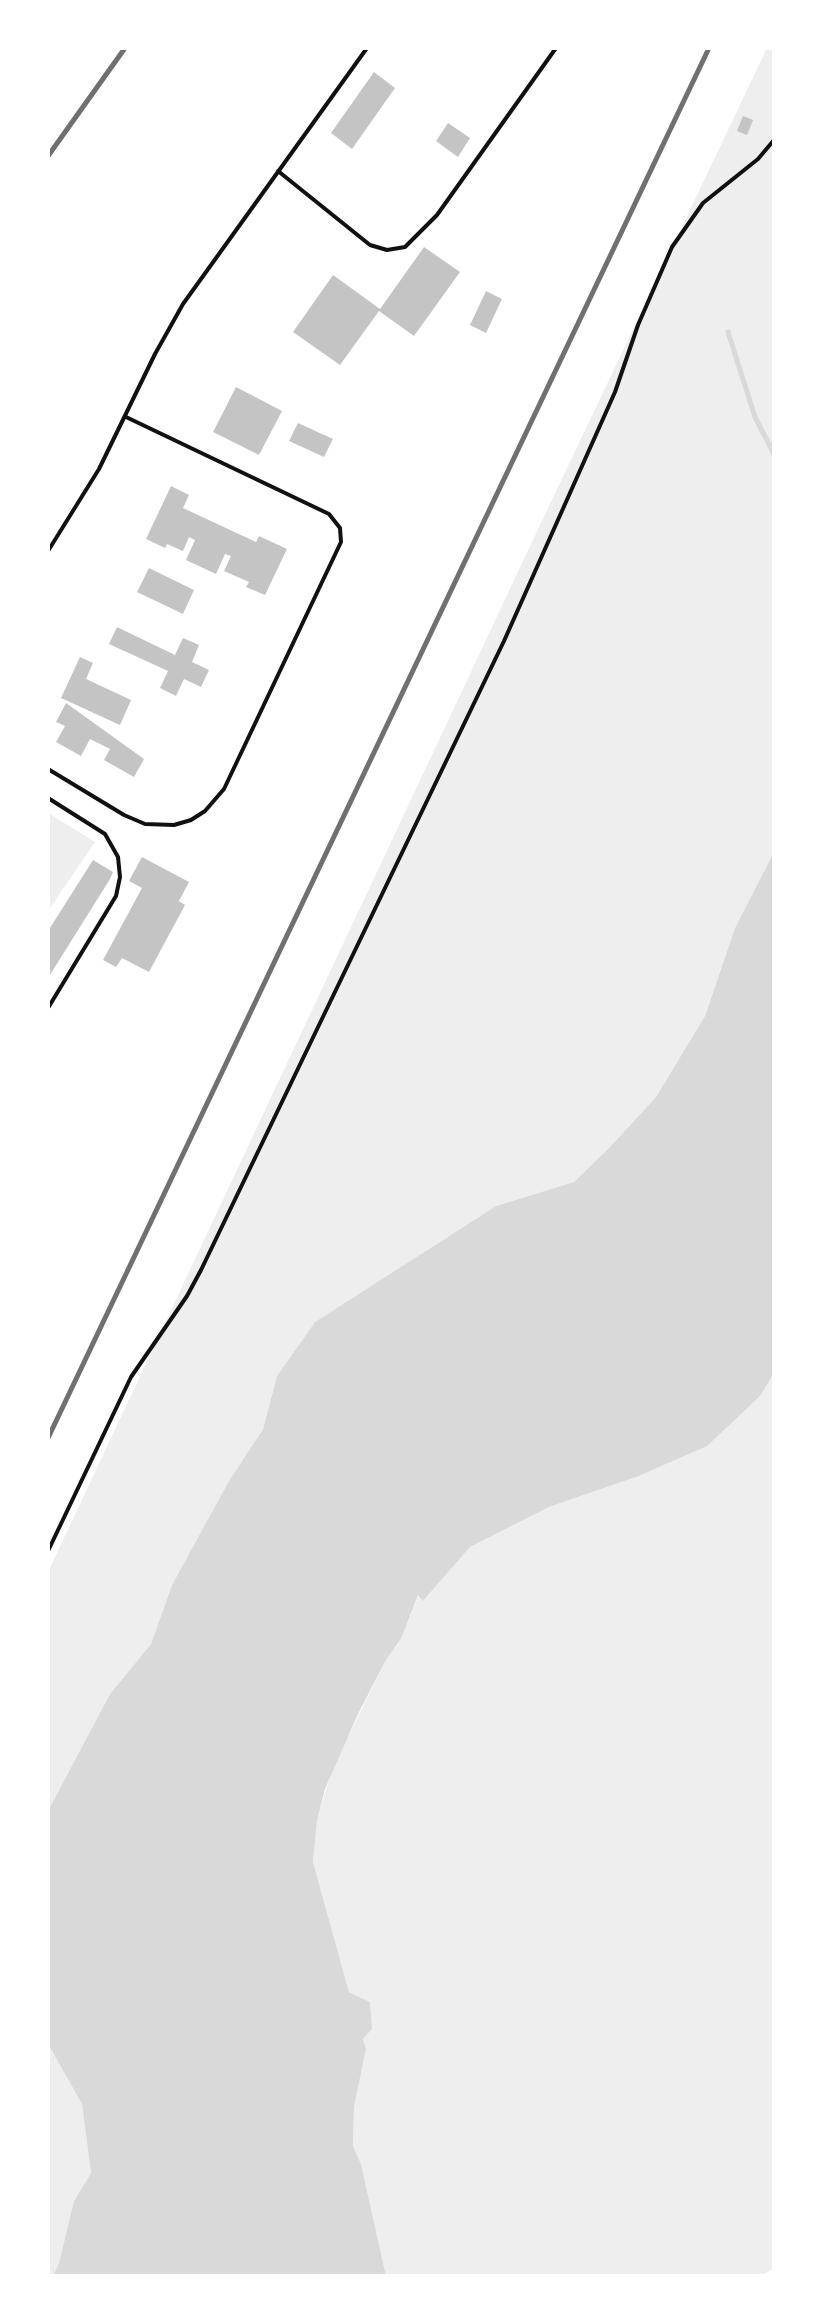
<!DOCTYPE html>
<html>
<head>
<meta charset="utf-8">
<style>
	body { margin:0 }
	#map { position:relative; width:822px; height:2324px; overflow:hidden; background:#fff; font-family:Signika,sans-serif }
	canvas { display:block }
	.frame { position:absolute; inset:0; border:50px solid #fff; pointer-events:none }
</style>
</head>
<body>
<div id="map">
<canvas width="822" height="2324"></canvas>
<div class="frame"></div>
</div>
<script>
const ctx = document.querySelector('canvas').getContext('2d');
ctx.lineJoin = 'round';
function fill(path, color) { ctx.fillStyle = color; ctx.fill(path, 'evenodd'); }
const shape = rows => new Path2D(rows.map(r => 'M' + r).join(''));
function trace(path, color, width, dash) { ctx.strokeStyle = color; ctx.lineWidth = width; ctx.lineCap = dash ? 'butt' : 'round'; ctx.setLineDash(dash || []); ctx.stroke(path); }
fill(shape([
	[767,48,774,48,774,852,735,928,705,1016,656,1097,609,1148,574,1182,496,1206,315,1322,277,1376,263,1428,172,1585,151,1644,110,1694,48,1811,48,1572,539,527],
	[48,813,95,842,48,911],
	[774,1373,774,2269,759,2276,386,2276,361,2164,353,2146,354,2107,366,2049,363,2039,372,2029,370,2002,349,1992,313,1862,317,1821,326,1789,338,1757,386,1660,402,1637,419,1594,424,1600,470,1547,549,1507,636,1477,760,1396],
	[48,2044,82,2104,91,2173,74,2201,59,2263,53,2276,48,2276]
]), '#eee');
fill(shape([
	[774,852,774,1373,760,1396,707,1446,636,1477,549,1507,470,1547,423,1601,418,1595,402,1637,386,1660,358,1714,325,1789,317,1821,313,1862,349,1992,370,2002,372,2029,363,2039,366,2049,354,2107,353,2146,361,2164,386,2276,53,2276,59,2263,74,2201,91,2173,82,2104,48,2044,49,1809,110,1694,151,1644,172,1585,228,1483,263,1429,277,1376,315,1322,496,1206,574,1182,609,1148,656,1097,705,1016,735,928]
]), '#d9d9d9');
trace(shape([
	[728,332,755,417,774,454]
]), '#d9d9d9', 5);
fill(shape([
	[374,72,395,88,352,149,331,133],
	[743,116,753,120,747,135,737,131],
	[448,123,470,138,458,157,436,141],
	[424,247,460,272,414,336,379,311,340,365,293,332,333,275,380,309],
	[486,291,502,299,486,333,470,325],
	[236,387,282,411,259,455,213,432],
	[298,423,333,439,324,457,289,441],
	[171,486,189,495,183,508,256,542,259,536,287,549,265,595,246,587,249,582,224,571,231,556,225,554,216,574,186,560,195,540,189,537,183,551,167,544,165,548,146,539],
	[149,568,194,590,183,614,137,592],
	[117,627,175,655,183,638,199,645,192,662,209,670,201,687,184,679,176,696,160,688,168,671,109,644],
	[80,657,93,663,86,679,131,700,120,725,61,698],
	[66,703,144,759,134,777,104,760,110,749,90,739,81,756,56,742,65,726,56,722],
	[142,857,189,882,179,901,185,905,149,972,122,958,116,967,103,960,142,888,129,881],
	[93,860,113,872,110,879,48,978,48,931]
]), '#c4c4c4');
trace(shape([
	[278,171,370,245,387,250,405,247,437,215,556,48],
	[48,551,99,469,155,354,183,304,367,48],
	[48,769,124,815,145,824,174,825,191,820,205,811,224,789,341,542,340,528,329,514,126,417],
	[48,798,105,834,118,857,120,877,116,896,48,1008],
	[48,1551,131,1377,187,1296,201,1270,504,641,615,392,638,325,672,247,703,203,758,159,774,140]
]), '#111', 4);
trace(shape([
	[48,156,125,48],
	[48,1438,709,48]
]), '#707070', 5);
</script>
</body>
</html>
